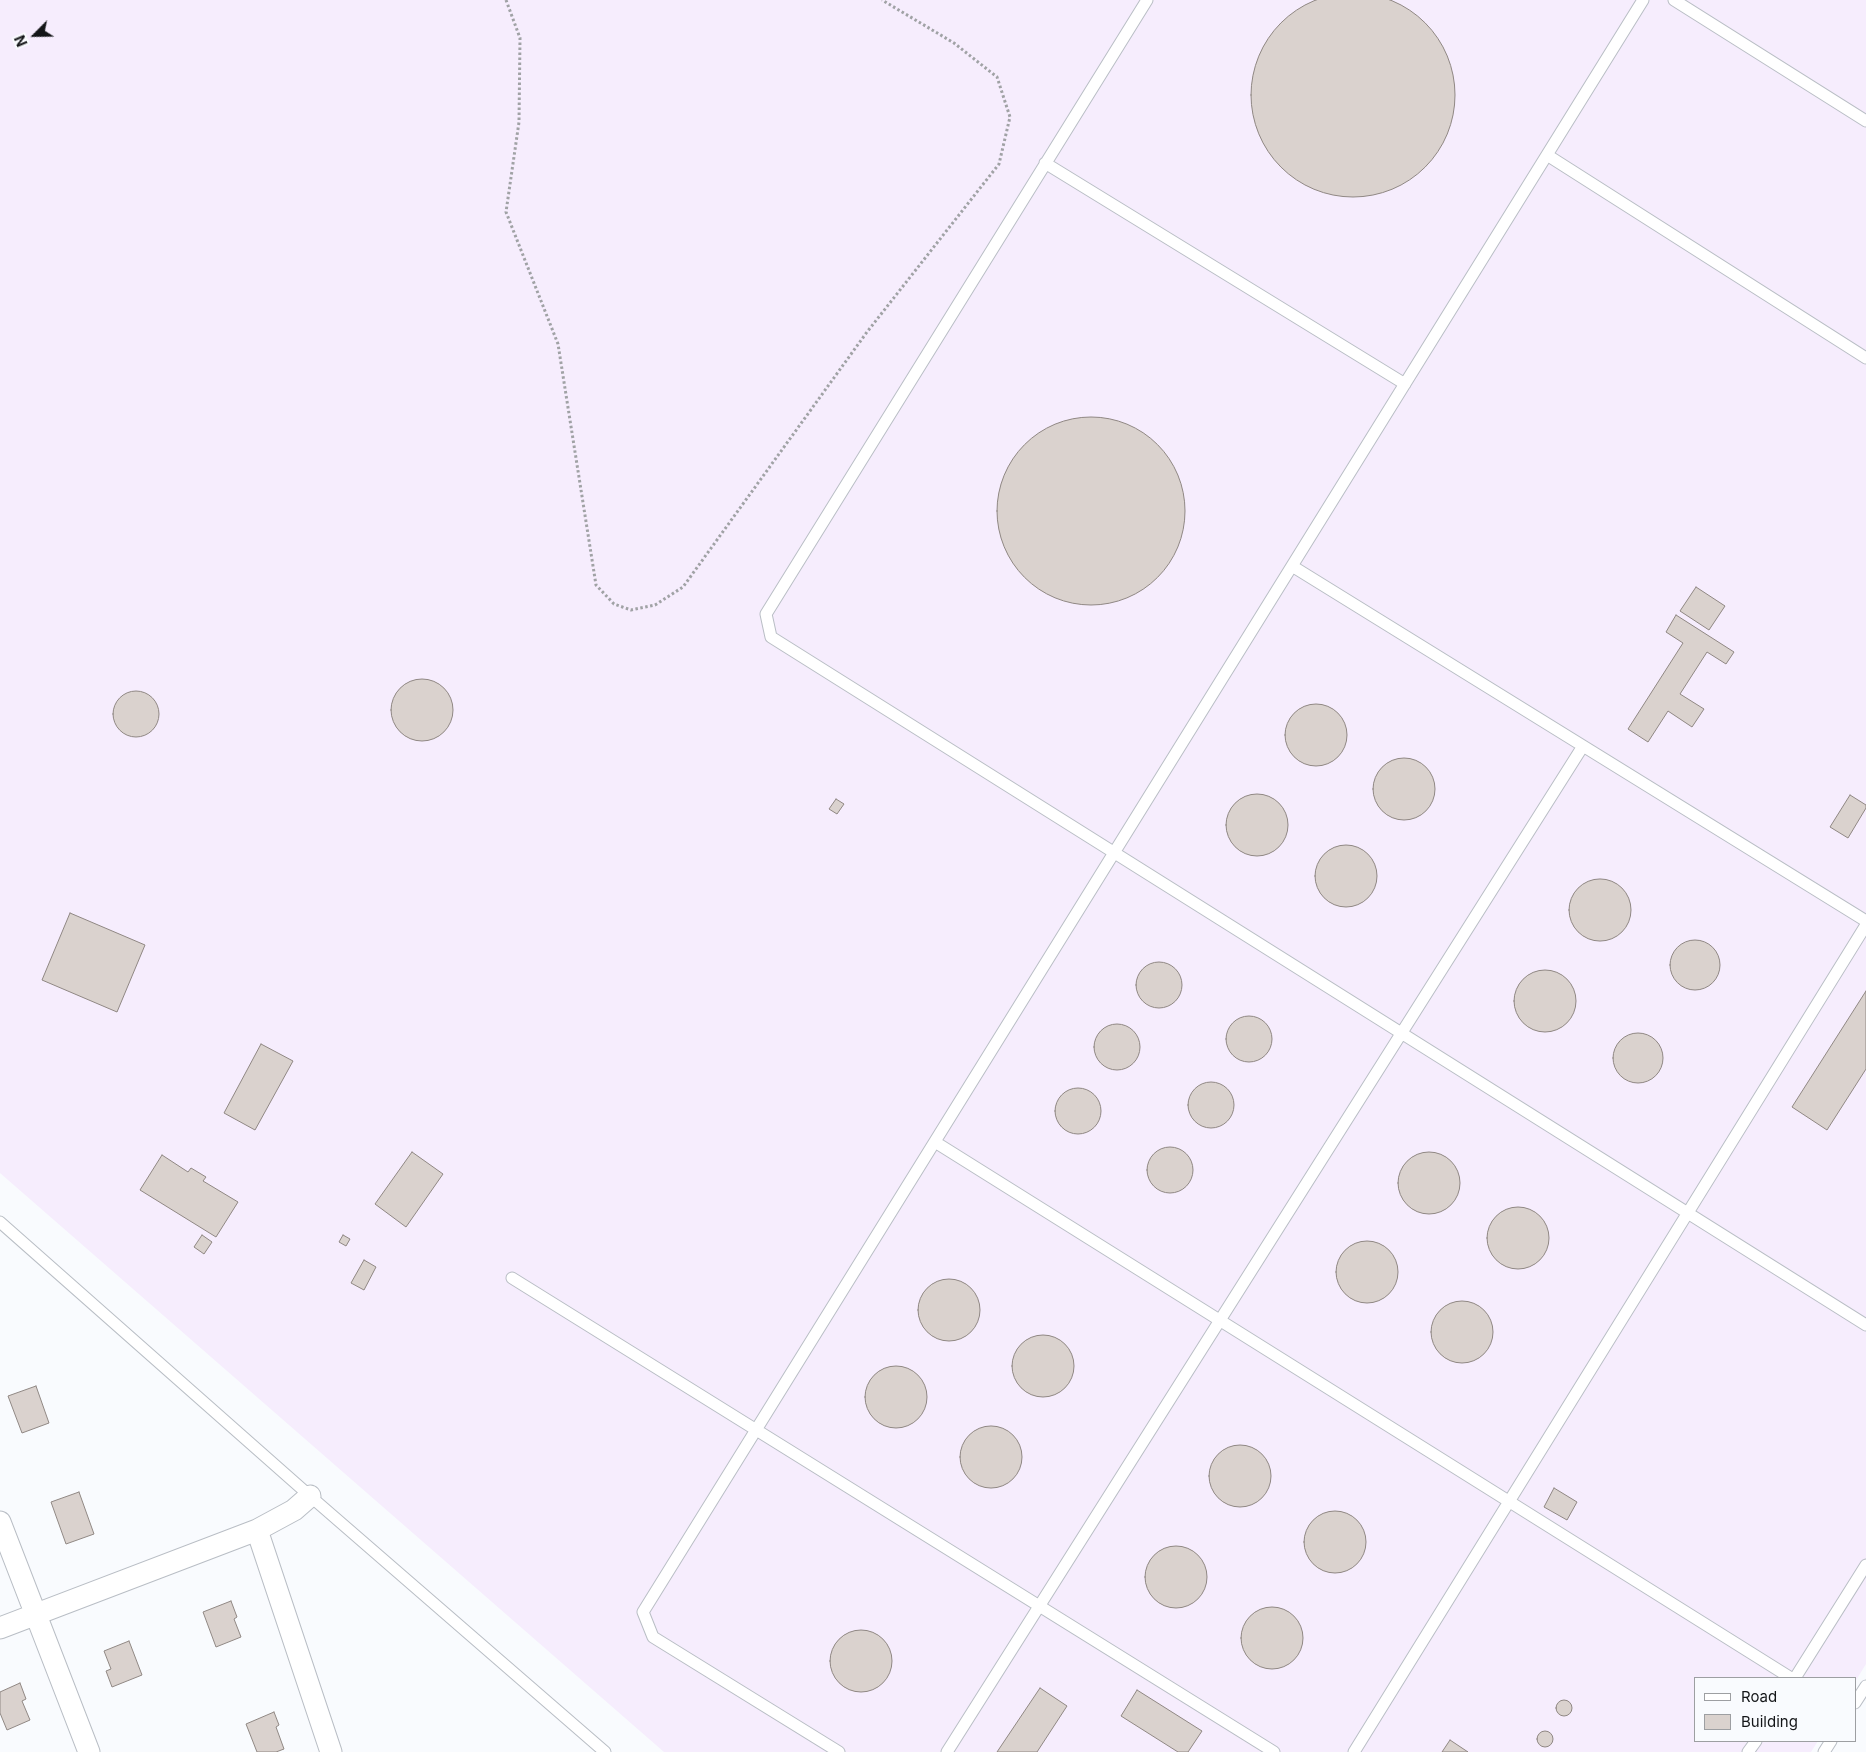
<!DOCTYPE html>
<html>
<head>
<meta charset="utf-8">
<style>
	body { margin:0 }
	#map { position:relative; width:1866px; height:1752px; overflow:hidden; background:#f9fbfe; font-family:Inter,sans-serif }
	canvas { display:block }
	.legend { position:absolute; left:1694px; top:1677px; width:162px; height:65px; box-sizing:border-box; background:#f9fbfe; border:1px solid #9d9fa2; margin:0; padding:6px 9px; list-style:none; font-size:15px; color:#141618 }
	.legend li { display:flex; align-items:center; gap:10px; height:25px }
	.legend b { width:25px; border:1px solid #9d9fa2 }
	.north { position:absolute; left:10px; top:10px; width:50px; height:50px; -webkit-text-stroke:4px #f9fbfe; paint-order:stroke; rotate:247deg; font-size:14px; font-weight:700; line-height:20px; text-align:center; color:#141618 }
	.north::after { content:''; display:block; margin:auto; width:18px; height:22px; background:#141618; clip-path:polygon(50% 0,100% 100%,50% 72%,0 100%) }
</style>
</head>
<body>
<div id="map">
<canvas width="1866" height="1752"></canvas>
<ul class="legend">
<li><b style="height:6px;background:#fff"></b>Road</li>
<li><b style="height:14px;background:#dad2ce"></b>Building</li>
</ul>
<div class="north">N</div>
</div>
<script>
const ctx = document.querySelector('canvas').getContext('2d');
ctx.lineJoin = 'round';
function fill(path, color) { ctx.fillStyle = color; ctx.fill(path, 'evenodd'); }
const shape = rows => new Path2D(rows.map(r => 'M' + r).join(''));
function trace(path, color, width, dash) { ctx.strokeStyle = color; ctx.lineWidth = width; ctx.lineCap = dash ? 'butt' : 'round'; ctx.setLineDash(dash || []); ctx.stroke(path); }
fill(shape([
	[0,0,1866,0,1866,1664,1855,1682,1855,1678,1695,1678,1695,1741,1818,1741,1811,1752,664,1752,0,1173]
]), '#f6edfd');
const building = shape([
	'1251 95a102 102 0 1 1 204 0a102 102 0 1 1-204 0Z',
	'997 511a94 94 0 1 1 188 0a94 94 0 1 1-188 0Z',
	[1696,587,1725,606,1709,630,1680,611,1696,587],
	[1676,615,1734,652,1726,664,1707,652,1680,694,1704,709,1692,727,1668,711,1648,742,1628,729,1683,643,1666,632,1676,615],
	'391 710a31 31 0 1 1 62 0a31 31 0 1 1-62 0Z',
	'113 714a23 23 0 1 1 46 0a23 23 0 1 1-46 0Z',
	'1285 735a31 31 0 1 1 62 0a31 31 0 1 1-62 0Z',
	'1373 789a31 31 0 1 1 62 0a31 31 0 1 1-62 0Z',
	'1226 825a31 31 0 1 1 62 0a31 31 0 1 1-62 0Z',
	[1850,795,1866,805,1866,808,1848,838,1830,827,1850,795],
	[836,799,844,804,837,814,829,809,836,799],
	'1315 876a31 31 0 1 1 62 0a31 31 0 1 1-62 0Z',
	'1569 910a31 31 0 1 1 62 0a31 31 0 1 1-62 0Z',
	[70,913,145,945,117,1012,42,980,70,913],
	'1670 965a25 25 0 1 1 50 0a25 25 0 1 1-50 0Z',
	'1136 985a23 23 0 1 1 46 0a23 23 0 1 1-46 0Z',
	'1514 1001a31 31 0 1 1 62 0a31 31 0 1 1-62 0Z',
	[1866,991,1866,1069,1827,1130,1792,1107,1866,991],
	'1226 1039a23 23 0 1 1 46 0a23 23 0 1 1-46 0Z',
	'1094 1047a23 23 0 1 1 46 0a23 23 0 1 1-46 0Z',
	'1613 1058a25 25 0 1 1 50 0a25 25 0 1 1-50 0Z',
	[261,1044,293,1061,255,1130,224,1113,261,1044],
	'1188 1105a23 23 0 1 1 46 0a23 23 0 1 1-46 0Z',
	'1055 1111a23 23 0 1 1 46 0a23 23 0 1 1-46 0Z',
	'1147 1170a23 23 0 1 1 46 0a23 23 0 1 1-46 0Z',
	'1398 1183a31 31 0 1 1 62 0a31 31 0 1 1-62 0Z',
	[412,1152,443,1174,406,1227,375,1204,412,1152],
	[162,1155,188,1172,191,1168,206,1177,203,1181,238,1202,216,1237,140,1190,162,1155],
	'1487 1238a31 31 0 1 1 62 0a31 31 0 1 1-62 0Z',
	[202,1235,212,1242,204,1254,194,1247,202,1235],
	[343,1235,350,1239,346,1246,339,1242,343,1235],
	'1336 1272a31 31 0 1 1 62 0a31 31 0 1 1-62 0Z',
	[364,1260,376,1267,364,1290,351,1283,364,1260],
	'918 1310a31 31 0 1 1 62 0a31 31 0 1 1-62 0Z',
	'1431 1332a31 31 0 1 1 62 0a31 31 0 1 1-62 0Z',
	'1012 1366a31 31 0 1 1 62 0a31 31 0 1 1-62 0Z',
	'865 1397a31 31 0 1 1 62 0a31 31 0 1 1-62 0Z',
	[36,1386,49,1423,22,1433,8,1396,36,1386],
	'960 1457a31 31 0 1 1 62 0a31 31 0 1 1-62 0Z',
	'1209 1476a31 31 0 1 1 62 0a31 31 0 1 1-62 0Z',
	[1554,1488,1577,1502,1567,1520,1544,1507,1554,1488],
	[79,1492,94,1534,66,1544,51,1502,79,1492],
	'1304 1542a31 31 0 1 1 62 0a31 31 0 1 1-62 0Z',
	'1145 1577a31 31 0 1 1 62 0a31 31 0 1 1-62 0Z',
	[231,1601,237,1617,234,1619,241,1637,216,1647,203,1612,231,1601],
	'1241 1638a31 31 0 1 1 62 0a31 31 0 1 1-62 0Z',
	'830 1661a31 31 0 1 1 62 0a31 31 0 1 1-62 0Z',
	[129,1641,142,1675,112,1687,106,1671,111,1669,104,1651,129,1641],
	[20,1683,26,1699,22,1701,30,1720,7,1730,0,1713,0,1692,20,1683],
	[1040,1688,1067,1706,1037,1752,997,1752,1040,1688],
	[1137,1690,1202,1731,1188,1752,1178,1752,1121,1716,1137,1690],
	'1556 1708a8 8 0 1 1 16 0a8 8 0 1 1-16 0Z',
	[274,1712,279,1725,276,1727,284,1749,276,1752,257,1752,246,1724,274,1712],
	'1537 1739a8 8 0 1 1 16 0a8 8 0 1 1-16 0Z',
	[1450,1740,1468,1752,1442,1752,1450,1740]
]);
fill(building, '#dad2ce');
trace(building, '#908884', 1);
const lane = shape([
	[1147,0,766,614,771,637,1866,1325],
	[1674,0,1866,121],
	[1547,155,1866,358],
	[1045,163,1405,384],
	[1292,566,1866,921],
	[935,1142,1791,1678],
	[0,1222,310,1496,605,1752],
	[512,1278,1274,1752],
	[1795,1678,1866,1565],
	[1855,1703,1866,1686],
	[839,1752,653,1637,643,1612,1643,0],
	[947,1752,1583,746],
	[1354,1752,1866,925],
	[1748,1752,1756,1741],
	[1824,1752,1831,1741]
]);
const street = shape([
	[0,1522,89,1752],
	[257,1530,331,1752],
	[0,1628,257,1530,294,1510,310,1496]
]);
trace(lane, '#b9bec5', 13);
trace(street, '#b9bec5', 23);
trace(shape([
	[506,0,520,38,519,122,506,212,558,344,596,585,614,604,631,610,655,605,683,587,867,332,999,164,1010,117,997,77,954,43,882,0]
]), '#a0a2a5', 3, [2.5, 2.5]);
trace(lane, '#fff', 11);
trace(street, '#fff', 21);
</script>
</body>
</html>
